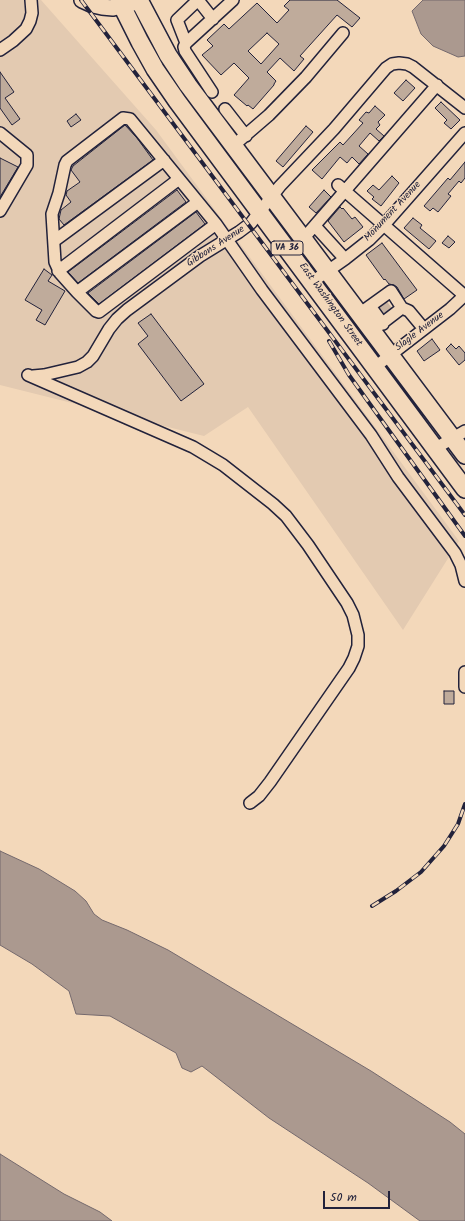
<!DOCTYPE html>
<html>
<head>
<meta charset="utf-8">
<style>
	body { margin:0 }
	#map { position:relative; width:465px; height:1221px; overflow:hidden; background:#f3d8ba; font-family:Kalam,sans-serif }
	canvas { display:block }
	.scale { position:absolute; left:323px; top:1191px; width:67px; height:18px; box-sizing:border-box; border:2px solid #22223b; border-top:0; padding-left:5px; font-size:12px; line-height:14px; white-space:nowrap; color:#22223b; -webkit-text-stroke:3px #f3d8ba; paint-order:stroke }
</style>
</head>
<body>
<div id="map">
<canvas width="465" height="1221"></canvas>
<div class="scale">50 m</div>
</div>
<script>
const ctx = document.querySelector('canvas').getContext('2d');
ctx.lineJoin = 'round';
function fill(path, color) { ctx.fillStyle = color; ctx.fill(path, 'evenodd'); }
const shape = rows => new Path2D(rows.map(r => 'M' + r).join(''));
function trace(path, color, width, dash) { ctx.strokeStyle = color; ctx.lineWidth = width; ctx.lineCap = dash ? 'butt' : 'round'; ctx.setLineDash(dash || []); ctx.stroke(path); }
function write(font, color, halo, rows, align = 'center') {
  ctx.font = font + ' Kalam,sans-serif'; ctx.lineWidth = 3; ctx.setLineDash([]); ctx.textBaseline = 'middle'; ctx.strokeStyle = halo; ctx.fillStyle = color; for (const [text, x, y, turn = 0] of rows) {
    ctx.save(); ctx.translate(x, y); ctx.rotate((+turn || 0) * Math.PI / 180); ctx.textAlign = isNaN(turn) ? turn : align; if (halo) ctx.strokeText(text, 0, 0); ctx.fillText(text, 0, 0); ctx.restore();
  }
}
fill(shape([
	[0,0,41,0,156,130,459,541,403,630,248,407,204,436,0,385]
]), '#e3cab1');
const water = shape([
	[423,0,465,0,465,56,458,57,433,46,421,34,412,11,423,0],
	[0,851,39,869,75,891,86,901,94,914,102,920,127,930,168,950,371,1071,450,1122,465,1134,465,1221,420,1221,368,1183,269,1118,202,1066,191,1072,182,1068,176,1053,110,1016,76,1014,69,991,32,964,0,945,0,851],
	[0,1154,64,1194,100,1212,112,1221,0,1221,0,1154]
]);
fill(water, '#ab998f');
trace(water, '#74696d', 1);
const building = shape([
	[290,0,337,0,360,18,352,27,337,15,300,56,304,59,294,71,280,58,267,72,276,81,274,84,274,85,253,109,248,105,247,106,234,95,249,78,234,63,221,75,202,55,213,46,207,40,224,24,229,29,257,3,277,23,289,10,284,6,290,0],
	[267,33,279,44,261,64,248,51,267,33],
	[0,72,14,92,5,98,20,119,12,125,0,108,0,72],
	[406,80,415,88,403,101,394,93,406,80],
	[441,102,460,120,451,129,444,123,447,120,435,108,441,102],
	[375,106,385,115,378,122,380,125,376,129,384,136,379,141,370,133,359,146,368,154,359,164,352,157,347,163,340,157,322,179,312,170,340,142,343,145,363,123,359,120,366,112,369,113,375,106],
	[76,114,81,120,71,127,67,121,76,114],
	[125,125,137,138,153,160,64,225,59,219,61,210,71,202,66,195,67,191,80,182,71,170,73,166,125,125],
	[306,126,313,132,283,167,276,161,306,126],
	[0,158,18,167,0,197,0,158],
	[465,162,465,178,461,183,459,181,448,194,451,196,438,212,433,208,430,211,424,206,448,178,450,180,465,162],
	[392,176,399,183,381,206,372,199,374,197,367,191,373,185,379,190,392,176],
	[177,190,186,202,78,283,68,272,177,190],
	[324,190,331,197,316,213,309,207,324,190],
	[340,207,342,209,343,208,352,219,355,217,363,227,344,242,328,221,340,207],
	[196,212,205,224,99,304,88,293,196,212],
	[413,218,422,225,420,228,436,241,429,249,404,228,413,218],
	[448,236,455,242,449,248,442,243,448,236],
	[382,243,417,290,404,299,397,287,394,285,389,284,385,279,384,280,366,255,382,243],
	[44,269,52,275,48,281,65,291,45,325,36,320,42,310,25,300,44,269],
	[151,314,204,384,181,401,138,344,148,336,138,323,151,314],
	[432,339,440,350,424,361,417,351,432,339],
	[451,344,456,349,459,346,465,353,465,360,459,365,446,349,451,344],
	[444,691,454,691,454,704,444,704,444,691]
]);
fill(building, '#bfab9b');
trace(building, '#22223b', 1);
trace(shape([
	[382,304,388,312]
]), '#c9b4a1', 11, [11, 5.5]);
const minor = shape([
	[186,43,177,20,198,0,213,19],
	[0,50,13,41,26,29,30,21,32,13,31,0],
	[212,92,185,51,184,47,186,43,233,0],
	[225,109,246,136],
	[0,133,27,155,27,165,0,211],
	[233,146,269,115,306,77,343,33],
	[338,185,465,296],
	[216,224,99,312,96,311,77,292,60,273,55,262,52,214,59,193,65,165,67,161,123,118,130,119,216,224,262,290,371,435,398,477,455,553,461,565,465,581],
	[315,226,345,259],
	[303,239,437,85],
	[54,241,164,160],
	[58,271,179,179],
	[312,282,345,259,369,240,383,226,465,133],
	[77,292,198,202],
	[370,306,383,324],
	[359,314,391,291,402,308],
	[372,331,402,308,409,311,424,329],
	[375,367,450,309,465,295],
	[28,375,193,447,223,465,273,504,286,516,308,545,347,603,353,615,358,635,358,646,354,658,349,668,270,782,259,796,250,803],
	[33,376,44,375,78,367,87,362,93,356,109,329,117,319,127,310,200,256,239,232,251,223,280,186,334,129,386,68,392,64,399,63,407,64,413,67,465,108],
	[436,448,465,431],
	[465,672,465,687]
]);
const major = shape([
	[82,0,93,5,102,7,113,8,133,3]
]);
const highway = shape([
	[119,0,140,42,155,69,177,101,465,489],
	[139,0,168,55,188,85,465,455]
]);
trace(minor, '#22223b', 14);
trace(major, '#22223b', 18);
trace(highway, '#22223b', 20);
trace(minor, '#f3d8ba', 11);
trace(major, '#f3d8ba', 15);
trace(highway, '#f3d8ba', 17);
const rail = shape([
	[81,0,465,515],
	[329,341,349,375,465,536],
	[372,906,396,891,421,872,444,846,458,824,465,804]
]);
trace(rail, '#22223b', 4);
trace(rail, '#f3d8ba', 2.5, [8]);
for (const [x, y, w] of [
	[287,248,32]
]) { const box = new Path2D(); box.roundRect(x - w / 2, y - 7, w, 14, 3); ctx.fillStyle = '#f3d8ba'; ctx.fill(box); trace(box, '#22223b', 1); }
write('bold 9px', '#22223b', null, [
	["VA 36",287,248]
]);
write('10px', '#22223b', '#f3d8ba', [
	["Monument Avenue",393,212,-47],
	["Gibbons Avenue",216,247,-33],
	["East Washington Street",330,305,54],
	["Slagle Avenue",420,332,-37]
]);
</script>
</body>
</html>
